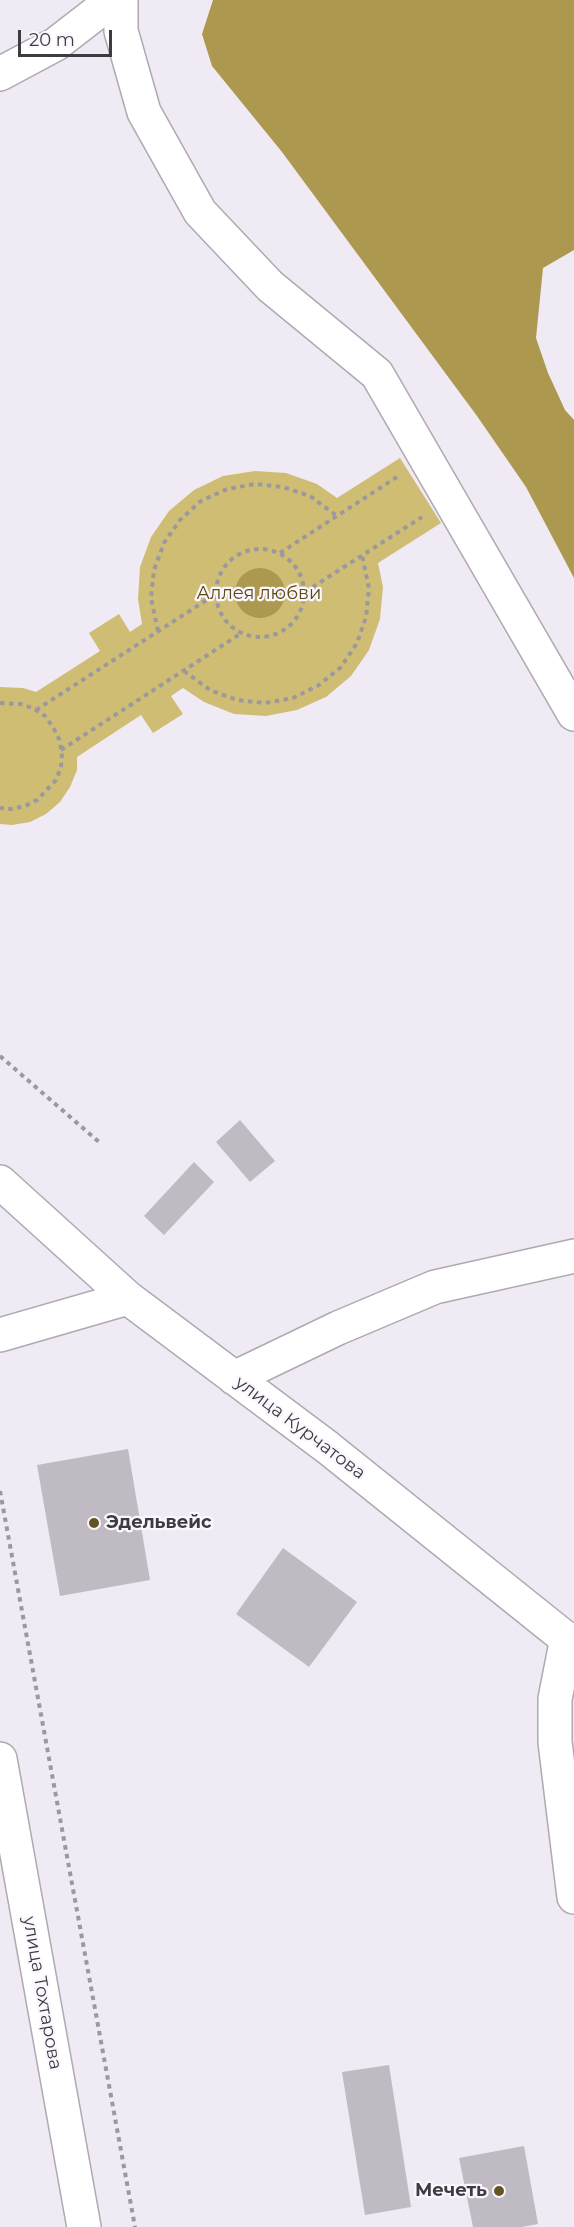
<!DOCTYPE html>
<html>
<head>
<meta charset="utf-8">
<style>
	body { margin:0 }
	#map { position:relative; width:574px; height:2227px; overflow:hidden; background:#efeaf3; font-family:Montserrat,sans-serif }
	canvas { display:block }
	.scale { position:absolute; left:18px; top:30px; width:94px; height:27px; box-sizing:border-box; border:3px solid #3e3c40; border-top:0; padding-left:8px; font-size:18px; line-height:21px; white-space:nowrap; color:#3e3c40; -webkit-text-stroke:4px #fcf7ff; paint-order:stroke }
</style>
</head>
<body>
<div id="map">
<canvas width="574" height="2227"></canvas>
<div class="scale">20 m</div>
</div>
<script>
const ctx = document.querySelector('canvas').getContext('2d');
ctx.lineJoin = 'round';
function fill(path, color) { ctx.fillStyle = color; ctx.fill(path, 'evenodd'); }
const shape = rows => new Path2D(rows.map(r => 'M' + r).join(''));
function trace(path, color, width, dash) { ctx.strokeStyle = color; ctx.lineWidth = width; ctx.lineCap = dash ? 'butt' : 'round'; ctx.setLineDash(dash || []); ctx.stroke(path); }
function write(font, color, halo, rows, align = 'center') {
  ctx.font = font + ' Montserrat,sans-serif'; ctx.lineWidth = 4.5; ctx.setLineDash([]); ctx.textBaseline = 'middle'; ctx.strokeStyle = halo; ctx.fillStyle = color; for (const [text, x, y, turn = 0] of rows) {
    ctx.save(); ctx.translate(x, y); ctx.rotate((+turn || 0) * Math.PI / 180); ctx.textAlign = isNaN(turn) ? turn : align; if (halo) ctx.strokeText(text, 0, 0); ctx.fillText(text, 0, 0); ctx.restore();
  }
}
fill(shape([
	[400,458,441,523,378,563,383,587,380,619,369,650,351,676,326,697,297,710,266,716,234,714,204,702,183,688,171,696,183,714,153,733,141,715,77,757,77,770,70,787,60,802,46,814,30,822,12,825,0,824,0,687,23,688,36,692,100,651,89,633,119,614,130,632,142,624,138,599,140,567,151,537,169,511,194,490,223,476,255,471,286,473,317,484,337,498]
]), '#d0bd74');
fill(shape([
	[213,0,574,0,574,250,543,268,536,338,548,373,565,410,574,420,574,578,526,487,477,416,282,152,212,66,202,34],
	'235 593a25 25 0 1 1 50 0a25 25 0 1 1-50 0Z'
]), '#ac994f');
fill(shape([
	[240,1120,275,1161,250,1182,216,1142],
	[194,1162,214,1182,164,1235,144,1216],
	[128,1449,150,1580,60,1596,37,1465],
	[283,1548,357,1602,309,1667,236,1614],
	[389,2065,411,2207,365,2215,342,2072],
	[524,2146,538,2224,522,2227,473,2227,459,2158]
]), '#c0bac3');
const minor = shape([
	[121,0,121,31,144,112,200,212,270,286,377,374,574,714],
	[0,74,56,44,113,0],
	[0,1182,128,1298,327,1447,574,1645],
	[0,1335,128,1298],
	[234,1378,338,1328,435,1287,574,1256],
	[567,1638,555,1699,555,1742,574,1897],
	[0,1759,84,2227]
]);
trace(minor, '#afa9b2', 36);
trace(shape([
	'216 593a44 44 0 1 1 88 0a44 44 0 1 1-88 0Z',
	[280,553,400,475],
	[305,592,422,517],
	[158,631,151,598,154,570,164,543,180,520,201,501,227,489,255,484,283,487,310,496,337,516],
	[184,671,210,690,237,700,265,703,293,698,319,685,341,667,357,643,366,617,369,588,362,555],
	[0,703,20,704,33,708,45,716,53,727,59,739,62,753,61,767,56,780,37,800,25,806,11,809,0,808],
	[36,710,216,594],
	[61,750,240,634],
	[0,1056,99,1142],
	[0,1491,135,2227]
]), '#9b989e', 4, [4.5, 4.5]);
trace(minor, '#fff', 33);
for (const [x, y, r, color] of [
	[94,1523,6,"#625522"],
	[499,2191,6,"#625522"]
]) { const dot = new Path2D(); dot.arc(x, y, r, 0, 2 * Math.PI); ctx.fillStyle = color; ctx.fill(dot); trace(dot, '#fcf7ff', 2); }
write('18px', '#594b11', '#fcf7ff', [
	["Аллея любви",259,594]
]);
write('18px', '#3e3c40', '#fcf7ff', [
	["улица Курчатова",300,1428,37],
	["улица Тохтарова",42,1993,80]
]);
write('bold 18px', '#3e3c40', '#fcf7ff', [
	["Эдельвейс",106,1523],
	["Мечеть",487,2191,"right"]
], 'left');
</script>
</body>
</html>
